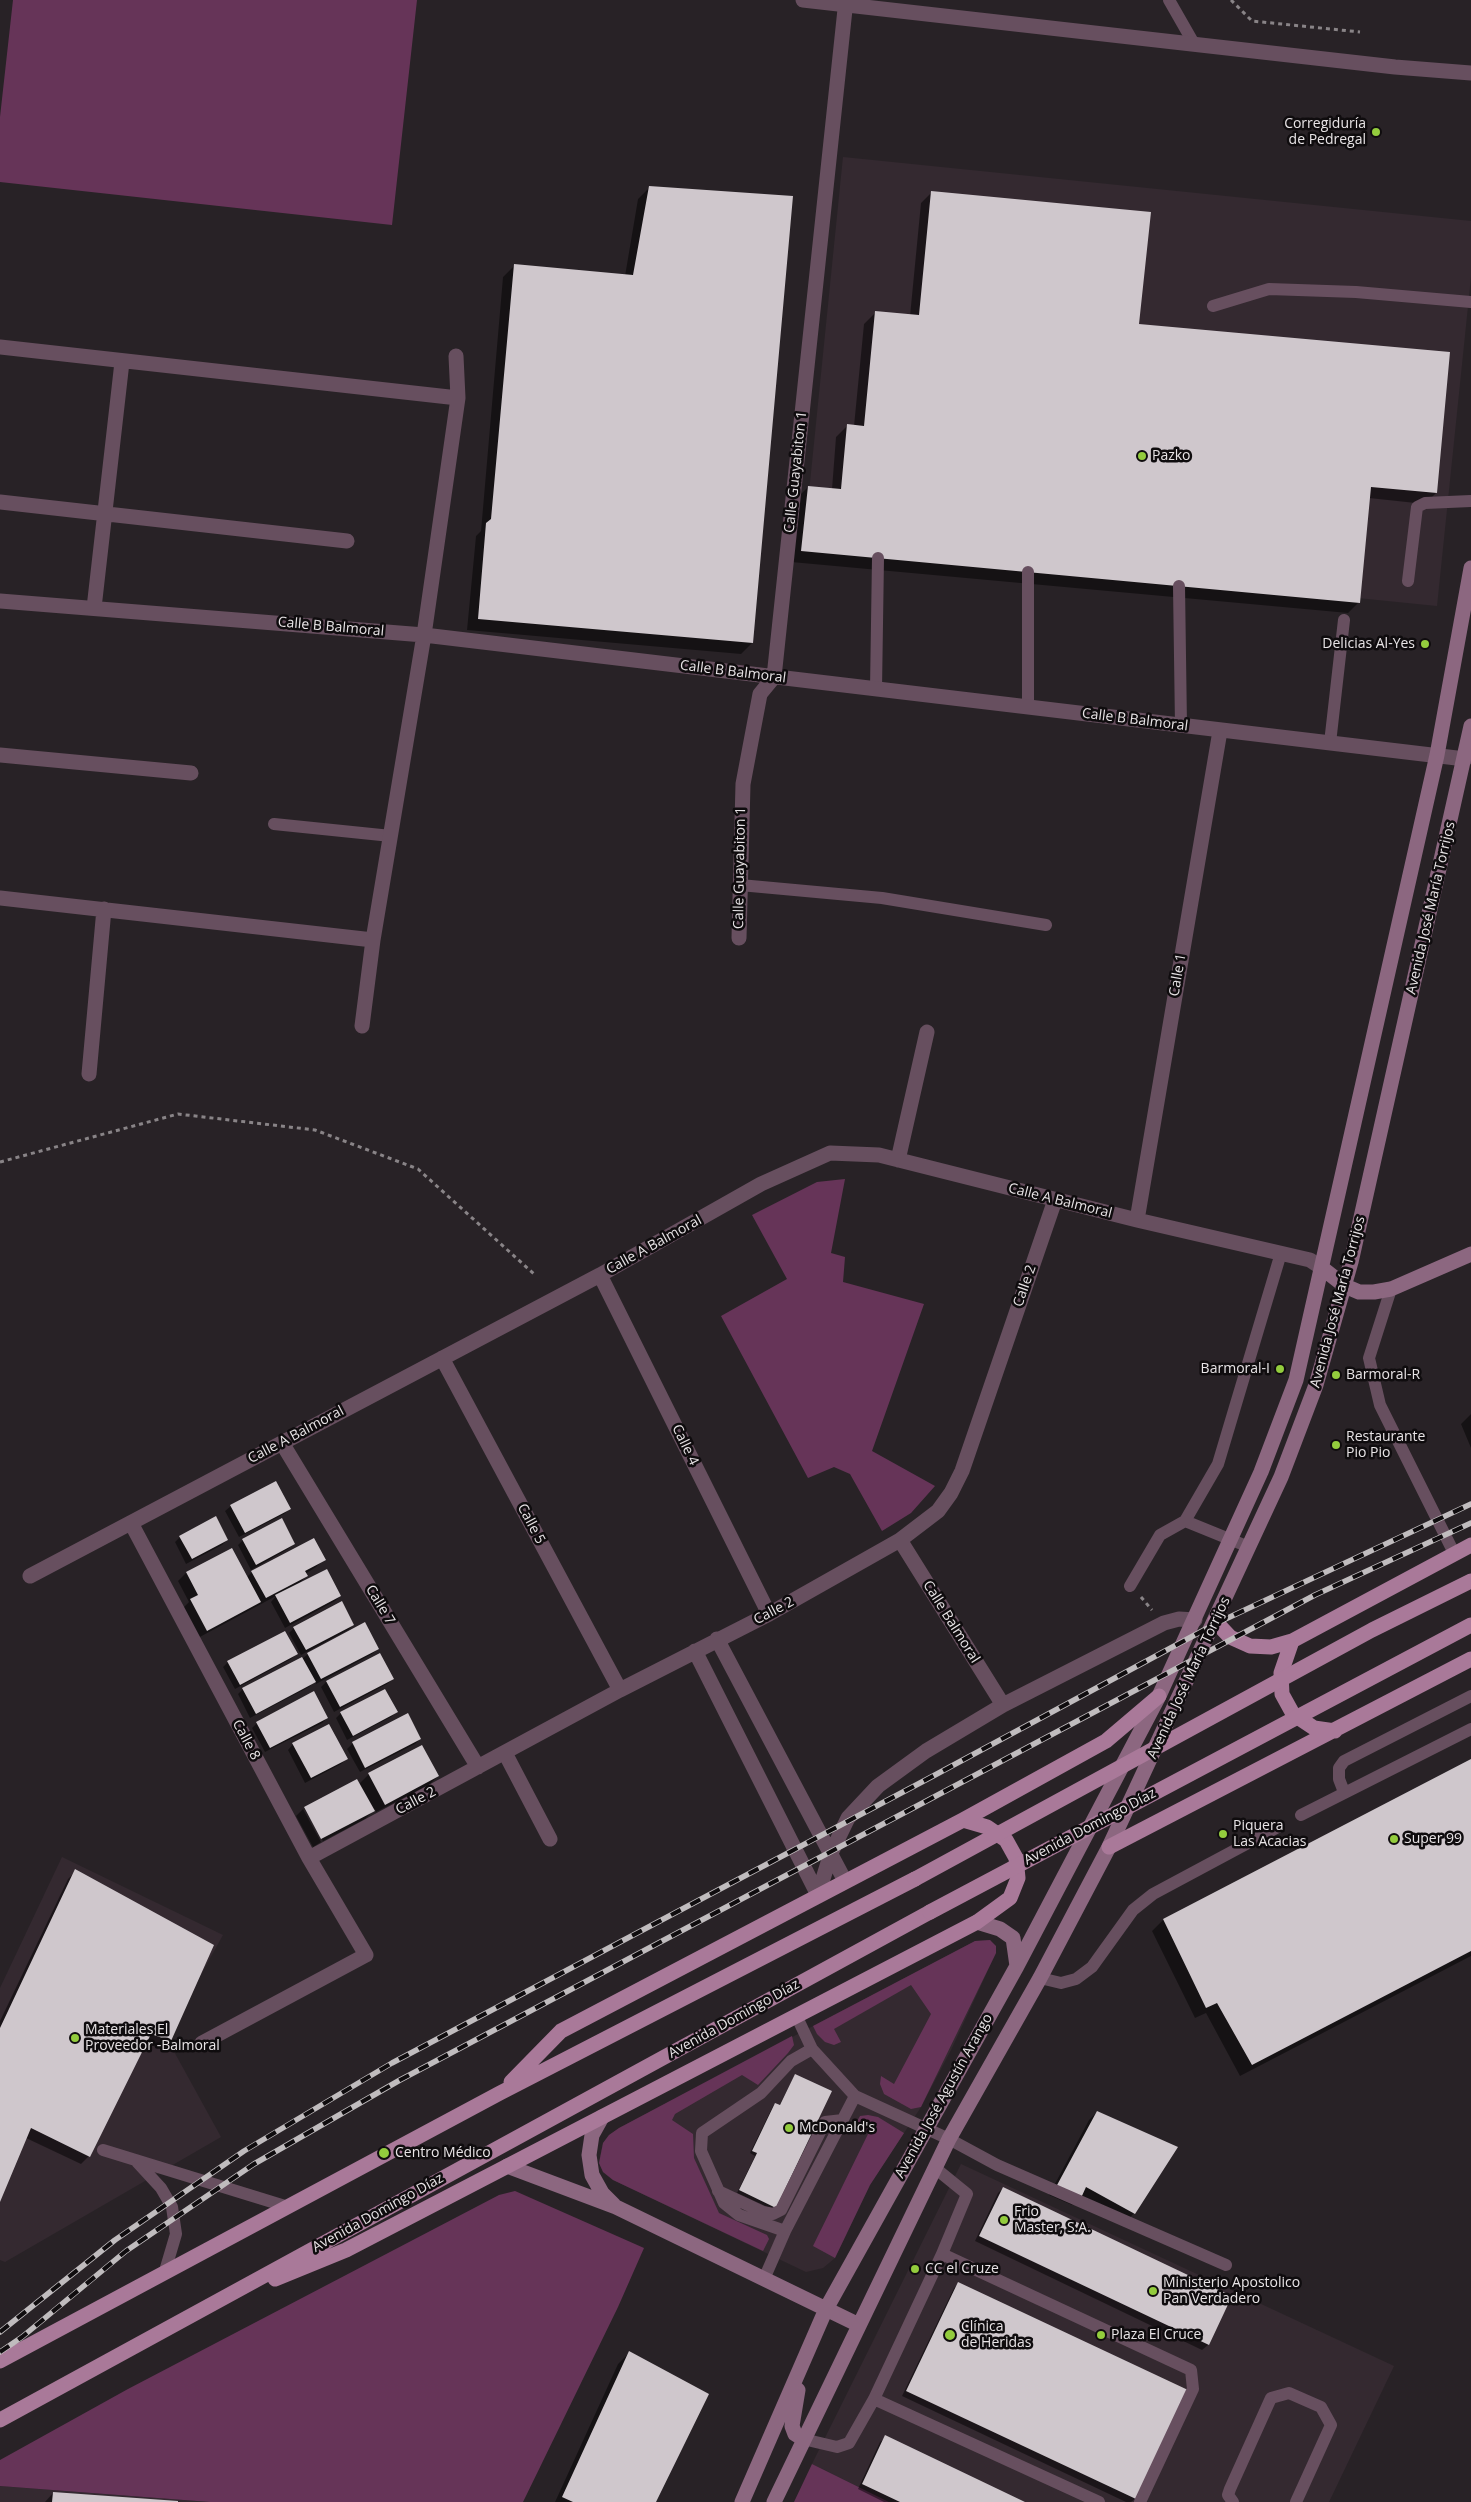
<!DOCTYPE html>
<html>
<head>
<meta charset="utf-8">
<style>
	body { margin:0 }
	canvas { display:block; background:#282226 }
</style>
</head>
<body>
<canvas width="1471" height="2502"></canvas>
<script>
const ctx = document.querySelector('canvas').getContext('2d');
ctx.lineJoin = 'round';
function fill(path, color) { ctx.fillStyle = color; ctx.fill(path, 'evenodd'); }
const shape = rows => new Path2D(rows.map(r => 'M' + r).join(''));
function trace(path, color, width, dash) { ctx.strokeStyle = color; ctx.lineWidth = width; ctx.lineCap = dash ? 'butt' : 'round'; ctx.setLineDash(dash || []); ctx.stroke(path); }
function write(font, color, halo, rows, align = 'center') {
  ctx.font = font + ' "Open Sans",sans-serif'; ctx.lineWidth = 5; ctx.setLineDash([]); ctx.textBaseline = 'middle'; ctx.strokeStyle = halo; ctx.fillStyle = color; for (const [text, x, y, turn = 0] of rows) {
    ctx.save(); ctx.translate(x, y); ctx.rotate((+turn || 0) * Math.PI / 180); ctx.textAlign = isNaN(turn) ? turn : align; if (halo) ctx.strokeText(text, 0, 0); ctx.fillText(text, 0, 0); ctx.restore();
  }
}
fill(shape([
	[843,157,1471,221,1471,277,1437,606,804,542],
	[62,1857,223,1935,166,2037,221,2137,5,2262,0,2260,0,1988],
	[990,1940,996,1946,996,1953,951,2050,921,2107,870,2185,835,2258,823,2268,806,2272,613,2180,603,2172,599,2163,603,2143,609,2135,619,2128,975,1941],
	[961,2164,1394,2366,1329,2502,889,2502,812,2464],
	[0,2486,209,2502,0,2502]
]), '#342930');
fill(shape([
	[13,0,417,0,392,225,0,182,0,117],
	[845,1179,831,1253,845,1257,843,1282,924,1304,872,1451,935,1486,911,1513,882,1531,850,1474,834,1467,808,1478,721,1316,787,1279,752,1215,817,1182],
	[990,1940,996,1946,996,1953,921,2107,911,2109,884,2094,880,2084,881,2076,894,2084,931,2014,911,1985,834,2029,841,2042,834,2045,825,2042,817,2034,813,2026,975,1941],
	[792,2036,794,2045,788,2053,758,2085,742,2075,675,2114,672,2120,693,2134,694,2158,719,2213,767,2235,769,2239,763,2251,613,2180,603,2172,599,2163,603,2143,609,2135,619,2128],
	[868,2115,878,2117,904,2133,870,2185,835,2258,813,2246,869,2132,855,2125,860,2116],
	[515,2191,644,2248,618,2307,523,2502,210,2502,0,2486,0,2460,128,2389,499,2195],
	[812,2464,889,2502,794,2502]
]), '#663458');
fill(shape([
	[649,188,752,643,741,654,467,630,476,536,481,531,503,277,514,266,625,276,638,199],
	[932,192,1138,325,1436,493,1425,504,1369,498,1359,602,1348,613,791,562,797,498,808,487,832,489,836,437,847,426,854,426,864,324,875,313,910,316,921,203],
	[1471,1414,1471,1448,1461,1424],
	[231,1506,289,1509,284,1514,239,1537,225,1511],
	[180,1537,227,1540,222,1545,186,1564,175,1542],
	[243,1540,294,1544,288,1549,251,1570,238,1545],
	[231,1549,246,1578,252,1572,324,1559,316,1567,305,1574,306,1576,298,1585,340,1596,335,1601,285,1628,271,1602,276,1596,198,1638,183,1608,189,1602,178,1581,186,1573],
	[353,1625,348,1630,301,1655,289,1633,294,1628],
	[378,1649,372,1654,316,1684,315,1681,309,1687,250,1718,238,1694,243,1689,302,1659,308,1654],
	[296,1654,291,1659,235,1689,223,1667,228,1662],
	[380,1654,393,1679,387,1684,334,1712,321,1687,326,1682],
	[396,1712,391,1717,347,1740,336,1718,341,1713],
	[407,1715,420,1739,415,1744,360,1772,347,1749,353,1743],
	[327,1718,322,1723,265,1752,252,1728,257,1723],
	[293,1744,346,1759,341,1764,305,1783,288,1750],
	[422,1747,438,1776,430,1784,376,1812,375,1809,365,1819,323,1841,304,1808,357,1780,359,1784,369,1774],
	[1471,1760,1471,1956,1240,2076,1206,2013,1195,2018,1152,1931,1163,1920],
	[303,1809,321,1842,313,1847,296,1816],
	[76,1871,170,2040,162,2049,145,2043,89,2156,81,2164,26,2138,0,2199,0,2021,68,1879],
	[795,2075,831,2092,772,2209,737,2193,755,2156,750,2153,773,2106,775,2104,779,2106],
	[1097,2112,1134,2213,1126,2222,1080,2197,1072,2205,1049,2195,1089,2120],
	[1003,2188,1231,2297,1208,2345,1202,2350,975,2241,998,2193],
	[959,2283,1135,2499,1131,2502,1126,2502,902,2396,954,2288],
	[629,2353,655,2502,555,2502,618,2364],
	[886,2437,1022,2502,884,2502,858,2489,880,2442],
	[53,2493,181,2502,45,2502]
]), '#0007');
fill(shape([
	[649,186,793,196,753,643,478,619,486,523,491,519,514,264,633,275],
	[931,191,1151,212,1139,324,1450,352,1437,493,1371,487,1360,603,801,551,808,486,841,489,847,424,864,426,875,311,919,315],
	[276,1481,291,1509,245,1533,230,1505],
	[216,1516,228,1540,192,1559,179,1536],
	[282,1518,295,1544,256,1565,242,1539],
	[314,1538,326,1560,305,1571,308,1576,266,1598,251,1571],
	[232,1548,261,1602,207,1631,190,1599,198,1595,186,1572],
	[327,1569,341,1596,290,1623,275,1595],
	[342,1601,354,1625,306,1650,293,1627],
	[365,1622,379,1649,321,1679,307,1653],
	[285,1631,298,1654,240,1685,227,1661],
	[380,1653,394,1679,340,1707,326,1681],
	[302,1657,316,1682,256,1714,242,1688],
	[385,1689,398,1712,353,1736,340,1712],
	[314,1691,328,1718,270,1748,256,1722],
	[408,1713,421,1739,365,1768,352,1742],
	[329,1724,348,1759,311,1778,292,1743],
	[422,1745,439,1776,385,1805,368,1773],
	[1471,1759,1471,1951,1252,2065,1217,2003,1206,2008,1163,1919],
	[357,1779,375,1811,321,1839,304,1807],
	[75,1869,214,1945,171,2041,151,2034,90,2157,31,2128,0,2202,0,2028],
	[795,2074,832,2091,776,2208,739,2190,757,2153,752,2151,775,2103,780,2105],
	[1097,2111,1178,2147,1135,2214,1086,2187,1081,2198,1056,2187],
	[1003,2187,1232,2296,1209,2345,979,2236],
	[958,2282,1188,2390,1136,2499,906,2391],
	[629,2351,709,2394,656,2502,573,2502,562,2497],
	[885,2435,1025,2502,900,2502,862,2484],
	[53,2492,178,2501,178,2502,52,2502]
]), '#cfc7cc');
trace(shape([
	[1231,0,1252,21,1360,32],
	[0,1162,178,1114,315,1130,418,1169,534,1274],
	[1141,1597,1152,1610]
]), '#898487', 3, [4, 4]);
trace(shape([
	[1169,0,1193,42],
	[1213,306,1269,289,1356,292,1471,302],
	[1408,581,1417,507,1425,503,1471,501],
	[1179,586,1181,726],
	[876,689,878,558],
	[1028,707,1028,572],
	[1330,743,1344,620],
	[274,824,391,836],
	[740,885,882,898,1046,925],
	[1391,1289,1369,1358,1380,1405,1454,1553],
	[1185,1521,1249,1547],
	[1130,1586,1160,1535,1185,1521,1218,1464,1281,1253],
	[1344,1792,1339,1779,1339,1768,1344,1761,1471,1696],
	[1301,1815,1471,1729],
	[1040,1978,1061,1983,1076,1979,1092,1967,1133,1910,1153,1894,1278,1827],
	[796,2015,812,2049,855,2096,949,2139,997,2165,1226,2265],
	[103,2150,285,2206],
	[137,2162,161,2188,172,2207,176,2234,165,2271],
	[935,2168,967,2194,942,2254,1191,2370,1193,2389,1140,2502],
	[718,2191,763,2212,773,2214,781,2210,825,2122,843,2120],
	[785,2231,739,2215,724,2203,701,2151,702,2133,761,2093,791,2061,812,2049],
	[764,2279,785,2231,855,2096],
	[874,2399,1099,2502],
	[803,2439,837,2447,849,2443,874,2399,942,2254],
	[1233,2502,1228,2495,1230,2489,1271,2398,1289,2393,1321,2407,1331,2425,1296,2502]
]), '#674f5f', 12);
trace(shape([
	[803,0,1395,67,1471,73],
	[0,347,458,398],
	[0,502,347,541],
	[0,601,424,635,1465,759],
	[94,608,122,362],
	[0,755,191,773],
	[0,898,373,940],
	[739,938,743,784,760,694,774,677,846,0],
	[362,1026,373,940,424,635,458,398,456,356],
	[89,1074,104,909],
	[898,1160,927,1032],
	[1137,1220,1220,731],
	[600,1275,769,1614],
	[442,1358,620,1690],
	[282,1443,478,1767],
	[131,1523,309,1858,366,1955,202,2043],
	[900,1540,1003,1705],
	[30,1576,600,1275,761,1184,830,1153,879,1155,1137,1220,1310,1260,1322,1268],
	[717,1639,845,1881],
	[695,1651,818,1895],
	[505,1753,550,1839],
	[309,1858,620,1690,769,1614,900,1540,938,1511,951,1493,962,1471,1055,1200],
	[818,1895,831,1853,848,1818,878,1786,926,1751,1003,1705,1164,1623,1179,1619,1195,1620]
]), '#674f5f', 15);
trace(shape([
	[1322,1268,1345,1286,1359,1292,1374,1292,1391,1289,1471,1254],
	[977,1922,1000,1929,1013,1938,1017,1966],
	[602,2117,592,2135,589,2155,592,2175,602,2193,614,2205],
	[507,2166,616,2207,859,2325],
	[798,2390,792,2426,795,2434,803,2439],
	[742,2502,826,2309,1017,1966,1159,1696,1261,1472,1296,1380,1437,755,1471,568],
	[774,2502,949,2139,1040,1978,1109,1847,1281,1477,1316,1385,1351,1262,1471,726]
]), '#8c6780', 15);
trace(shape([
	[1215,1621,1230,1637,1250,1646,1271,1647,1292,1641,1471,1545],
	[1292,1641,1281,1673,1282,1694,1293,1714,1314,1728,1335,1731],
	[1109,1847,1471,1659],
	[511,2082,561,2031,963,1820,1106,1741,1159,1696],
	[275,2279,346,2250,977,1922,1010,1898,1018,1878,1016,1858,1006,1840,987,1827,963,1820],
	[0,2361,500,2093,915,1879],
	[0,2420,930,1912]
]), '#a97999', 15);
const rail = shape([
	[0,2332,115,2240,244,2151,392,2063,935,1775,1217,1623,1471,1504],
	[0,2352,22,2337,126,2251,254,2164,400,2080,1315,1595,1471,1523]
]);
trace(rail, '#c0bcbe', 5.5);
trace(rail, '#0f0c0e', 4, [11]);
trace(shape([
	[915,1879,1372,1630,1471,1581],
	[930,1912,1471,1625]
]), '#a97999', 15);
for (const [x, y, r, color] of [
	[1376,132,5,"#93cc3d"],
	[1142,456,5,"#93cc3d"],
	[1425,644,5,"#93cc3d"],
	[1280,1369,5,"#93cc3d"],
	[1336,1375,5,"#93cc3d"],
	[1336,1445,5,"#93cc3d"],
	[1223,1834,5,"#93cc3d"],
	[1394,1839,5,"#93cc3d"],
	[75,2038,5,"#93cc3d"],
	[789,2128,5,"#93cc3d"],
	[384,2153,6,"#93cc3d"],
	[1004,2220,5,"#93cc3d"],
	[915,2269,5,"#93cc3d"],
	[1153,2291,5,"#93cc3d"],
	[950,2335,6,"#93cc3d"],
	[1101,2335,5,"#93cc3d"]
]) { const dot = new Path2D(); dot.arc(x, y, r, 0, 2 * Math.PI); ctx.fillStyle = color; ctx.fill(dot); trace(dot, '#0f0c0e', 2); }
write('14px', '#e8e4e6', '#0f0c0e', [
	["Corregiduría",1366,124,"right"],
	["de Pedregal",1366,140,"right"],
	["Pazko",1152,456],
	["Delicias Al-Yes",1415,644,"right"],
	["Barmoral-I",1270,1369,"right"],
	["Barmoral-R",1346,1375],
	["Restaurante",1346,1437],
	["Pio Pio",1346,1453],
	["Piquera",1233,1826],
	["Las Acacias",1233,1842],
	["Super 99",1404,1839],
	["Materiales El",85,2030],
	["Proveedor -Balmoral",85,2046],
	["McDonald's",799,2128],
	["Centro Médico",395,2153],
	["Frio",1014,2212],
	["Master, S.A.",1014,2228],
	["CC el Cruze",925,2269],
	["Ministerio Apostolico",1163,2283],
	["Pan Verdadero",1163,2299],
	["Clínica",961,2327],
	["de Heridas",961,2343],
	["Plaza El Cruce",1111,2335]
], 'left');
write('14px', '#e8e4e6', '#0f0c0e', [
	["Calle Guayabiton 1",796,472,-84],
	["Calle B Balmoral",331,627,5],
	["Calle B Balmoral",733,672,7],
	["Calle B Balmoral",1135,720,7],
	["Calle Guayabiton 1",740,868,-89],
	["Avenida José María Torrijos",1431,908,-77],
	["Calle 1",1178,975,-80],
	["Calle A Balmoral",1060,1201,14],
	["Calle A Balmoral",654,1245,-29],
	["Calle 2",1025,1286,-71],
	["Avenida José María Torrijos",1338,1302,-75],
	["Calle A Balmoral",296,1435,-28],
	["Calle 4",685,1445,64],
	["Calle 5",531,1524,62],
	["Calle 7",380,1605,59],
	["Calle 2",774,1611,-28],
	["Calle Balmoral",951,1622,58],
	["Avenida José María Torrijos",1189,1678,-65],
	["Calle 8",246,1740,62],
	["Calle 2",416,1801,-28],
	["Avenida Domingo Díaz",1090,1827,-28],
	["Avenida Domingo Díaz",734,2019,-29],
	["Avenida José Agustín Arango",944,2096,-61],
	["Avenida Domingo Díaz",378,2213,-29]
]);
</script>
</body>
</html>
